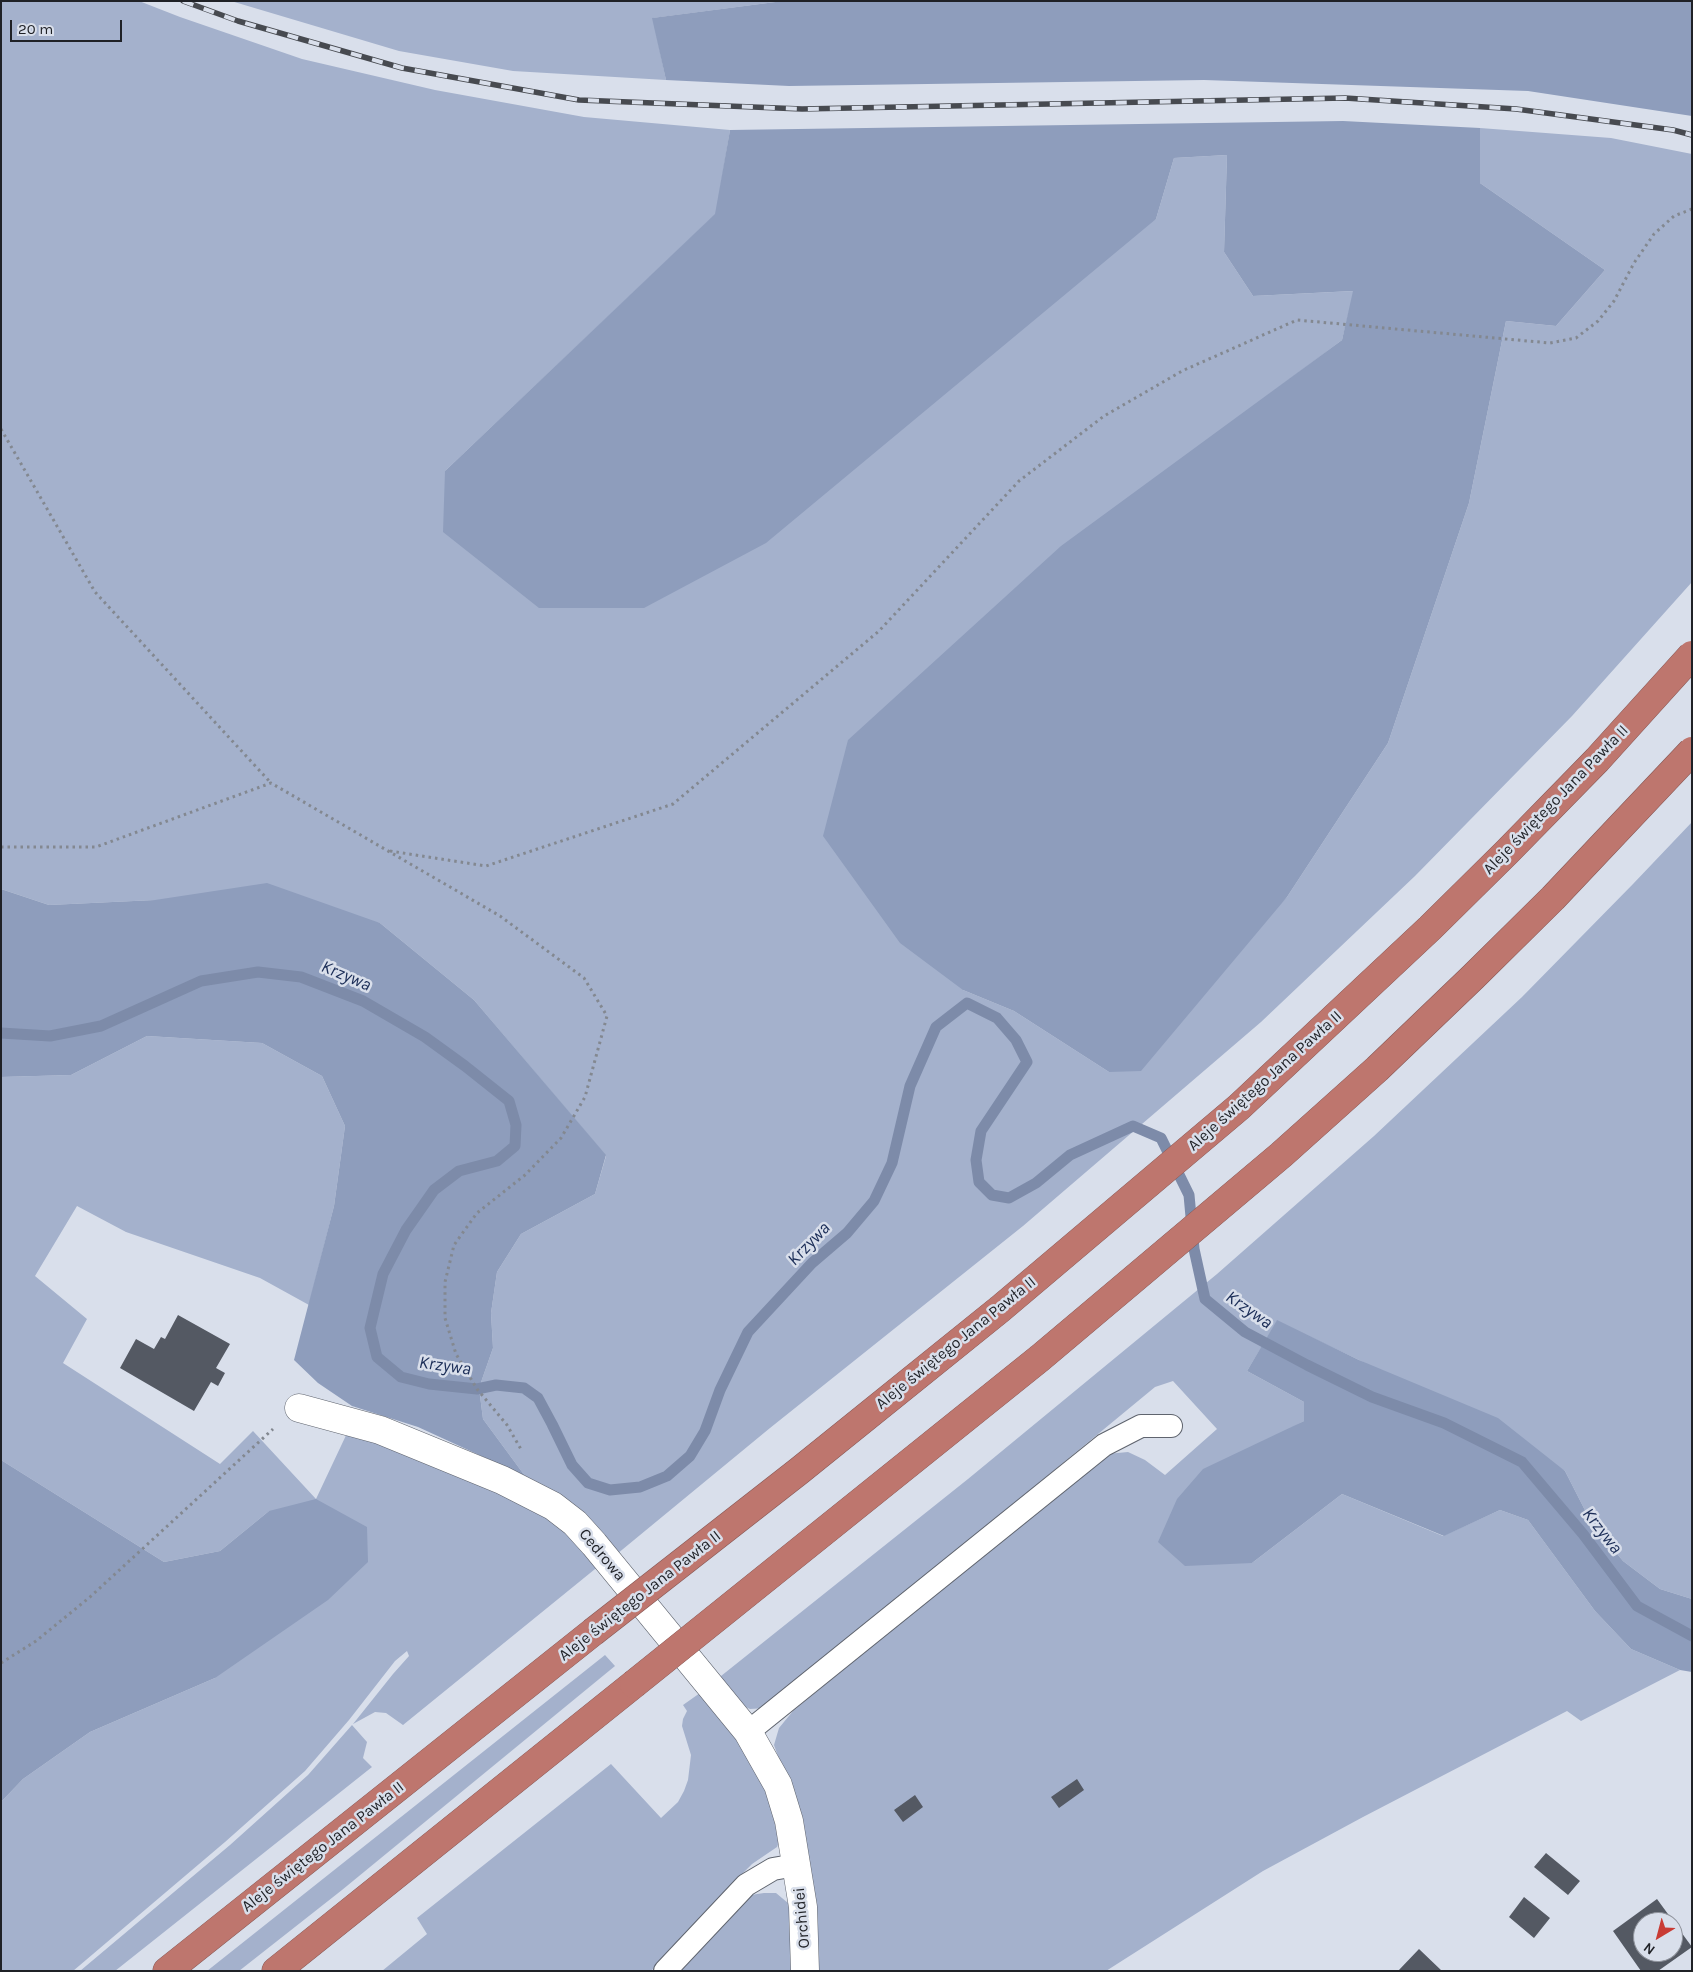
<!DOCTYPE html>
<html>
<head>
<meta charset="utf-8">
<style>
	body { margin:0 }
	#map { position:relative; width:1693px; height:1972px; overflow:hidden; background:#d9dfeb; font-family:Karla,sans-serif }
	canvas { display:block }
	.frame { position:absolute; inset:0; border:2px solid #1f2126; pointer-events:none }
	.north { position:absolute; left:1633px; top:1912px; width:50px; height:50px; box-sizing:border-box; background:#d9dfeb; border:1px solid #8f939c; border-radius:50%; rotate:217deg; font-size:14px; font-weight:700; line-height:20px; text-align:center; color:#1f2126 }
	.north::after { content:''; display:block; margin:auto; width:18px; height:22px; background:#c93b34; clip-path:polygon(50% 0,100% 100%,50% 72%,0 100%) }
	.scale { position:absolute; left:10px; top:20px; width:112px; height:22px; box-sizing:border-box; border:2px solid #1f2126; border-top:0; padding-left:6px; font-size:15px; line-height:18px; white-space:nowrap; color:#1f2126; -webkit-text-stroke:4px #d9dfeb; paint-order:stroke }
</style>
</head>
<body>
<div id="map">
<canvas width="1693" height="1972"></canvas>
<div class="frame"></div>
<div class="north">N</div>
<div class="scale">20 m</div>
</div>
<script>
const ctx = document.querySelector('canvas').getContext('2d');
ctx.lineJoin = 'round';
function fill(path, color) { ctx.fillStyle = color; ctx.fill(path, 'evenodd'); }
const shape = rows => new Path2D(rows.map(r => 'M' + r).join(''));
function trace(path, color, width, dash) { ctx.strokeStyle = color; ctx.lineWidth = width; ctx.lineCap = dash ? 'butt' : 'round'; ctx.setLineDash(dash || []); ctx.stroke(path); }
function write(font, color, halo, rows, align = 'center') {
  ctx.font = font + ' Karla,sans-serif'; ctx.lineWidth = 5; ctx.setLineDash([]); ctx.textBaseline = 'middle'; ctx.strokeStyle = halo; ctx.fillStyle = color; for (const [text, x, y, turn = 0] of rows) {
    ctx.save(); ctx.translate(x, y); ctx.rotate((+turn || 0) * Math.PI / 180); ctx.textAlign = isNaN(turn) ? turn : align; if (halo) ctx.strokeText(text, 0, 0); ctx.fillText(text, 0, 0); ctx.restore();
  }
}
fill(shape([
	[1,1,139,1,180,17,302,59,435,90,584,117,730,130,716,214,445,471,1156,219,1174,158,1227,155,1224,252,1253,296,1354,291,1342,340,1251,408,963,990,1014,1011,1109,1072,1287,897,1388,743,1469,503,1506,321,1556,326,1605,270,1480,183,1480,128,1611,138,1692,154,1692,582,1572,716,1415,876,1261,1022,1023,1226,770,1428,617,1554,525,1476,483,1419,479,1388,493,1348,491,1313,497,1272,521,1234,595,1194,606,1156,474,1000,380,923,155,900,49,905,1,889],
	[231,1,783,1,653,18,666,80,513,71,399,51],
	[1692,822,1692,1599,1660,1589,1623,1561,1591,1522,1565,1471,1359,1360,1277,1321,1247,1371,1304,1402,1304,1421,1281,1433,1252,1563,1342,1494,1443,1536,1500,1510,1528,1520,1595,1611,1631,1649,1680,1670,1581,1721,1567,1711,1363,1817,1263,1871,1106,1971,814,1971,782,1767,774,1745,779,1728,793,1711,1107,1454,1128,1452,1145,1460,1165,1475,1217,1429,1173,1381,1155,1387,766,1708,750,1709,735,1702,716,1680,968,1479,1217,1274,1374,1136,1522,997,1633,884],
	[147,1036,262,1043,322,1076,345,1126,334,1206,309,1305,260,1278,126,1232,77,1206,35,1276,87,1319,63,1363,220,1464,253,1431,316,1499,349,1429,485,1482,564,1528,600,1565,403,1725,386,1713,375,1712,353,1724,393,1674,409,1656,407,1651,395,1661,349,1720,305,1771,225,1842,73,1971,1,1971,1,1802,23,1779,90,1732,215,1678,269,1511,220,1551,164,1562,1,1460,1,1077,71,1075],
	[605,1655,615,1666,342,1890,239,1971,207,1971],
	[700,1693,737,1737,763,1779,781,1837,777,1847,752,1864,741,1875,651,1971,382,1971,427,1934,417,1918,611,1764,661,1818,678,1802,684,1791,688,1780,691,1755,682,1726,683,1719,687,1711,683,1705],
	[352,1725,367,1742,363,1758,372,1767,115,1971,80,1971,230,1845,308,1775],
	[764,1893,776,1893,788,1903,794,1925,795,1971,676,1971,744,1896]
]), '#a4b1cc');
fill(shape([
	[783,1,1692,1,1692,116,1528,91,1204,80,789,86,666,80,652,18],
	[1343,121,1480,128,1480,183,1605,270,1556,326,1506,321,1469,503,1388,743,1287,897,1141,1071,1109,1072,1014,1011,963,990,900,943,823,836,848,740,1061,546,1342,340,1353,291,1253,296,1224,252,1227,155,1174,158,1156,219,766,543,644,608,539,608,443,532,445,471,715,214,730,130],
	[267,883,380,923,474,1000,606,1155,595,1194,521,1234,497,1272,491,1313,493,1348,479,1388,483,1419,525,1476,418,1427,352,1406,318,1383,294,1360,334,1206,345,1126,322,1076,262,1043,147,1036,71,1075,1,1077,1,889,49,905,155,900],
	[1277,1320,1359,1360,1498,1418,1565,1471,1591,1522,1623,1561,1660,1589,1692,1599,1692,1672,1680,1670,1631,1649,1595,1611,1528,1520,1500,1510,1444,1536,1342,1494,1252,1563,1185,1566,1158,1542,1177,1499,1203,1469,1304,1421,1304,1402,1247,1371],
	[1,1460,164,1562,220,1551,269,1511,316,1499,367,1527,368,1562,328,1600,215,1678,90,1732,23,1779,1,1802]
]), '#8e9dbc');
trace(shape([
	[1,1033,50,1036,101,1026,201,981,258,972,301,977,363,1001,425,1037,465,1066,509,1101,516,1125,515,1146,497,1161,459,1171,434,1190,406,1230,383,1274,370,1328,377,1357,401,1377,429,1384,477,1389,496,1385,524,1388,538,1398,552,1424,572,1465,588,1483,610,1490,640,1487,667,1476,690,1456,705,1431,720,1390,748,1332,812,1263,847,1233,874,1201,892,1163,910,1086,936,1027,967,1003,997,1018,1016,1040,1027,1062,981,1131,976,1160,979,1182,992,1195,1009,1198,1036,1183,1070,1155,1133,1126,1161,1138,1189,1195,1194,1249,1205,1299,1245,1332,1307,1365,1372,1397,1444,1423,1522,1462,1583,1534,1637,1606,1692,1636]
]), '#7d8ba9', 11);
fill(shape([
	[178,1315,230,1344,216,1368,225,1373,218,1386,211,1382,194,1411,120,1368,136,1339,154,1349,161,1337,165,1339],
	[1077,1779,1084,1790,1059,1808,1051,1797],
	[915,1795,923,1807,903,1822,894,1810],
	[1546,1853,1580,1881,1568,1895,1534,1867],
	[1524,1897,1550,1918,1534,1938,1509,1917],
	[1657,1899,1692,1947,1658,1971,1641,1971,1613,1931],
	[1643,1922,1673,1922,1673,1952,1643,1952],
	[1419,1949,1442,1971,1398,1971]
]), '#545963');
const lane = shape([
	[748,1732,1104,1445,1141,1426,1171,1426],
	[665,1971,746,1885,773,1869,796,1865]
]);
const street = shape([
	[299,1408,380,1430,502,1480,553,1506,575,1523,594,1544,748,1732,778,1785,789,1821,803,1907,805,1971]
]);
const highway = shape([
	[167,1971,593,1632],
	[276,1971,634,1684]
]);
trace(lane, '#5f646e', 24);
trace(street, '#5f646e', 29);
trace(highway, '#865855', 29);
trace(shape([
	[1,429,95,592,271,783],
	[1,847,96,847,271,783,500,916,584,978,607,1016,585,1097,561,1138,525,1175,477,1213,454,1245,445,1282,445,1318,456,1354,477,1389,507,1425,522,1451],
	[390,851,486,866,673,804,879,631,1019,481,1104,416,1182,371,1297,320,1550,343,1576,338,1598,321,1614,301,1634,263,1654,234,1674,216,1692,209],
	[1,1663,36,1641,90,1597,273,1429]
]), '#838890', 3, [2.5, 4]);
trace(lane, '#fff', 22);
trace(street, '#fff', 28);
trace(highway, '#be766e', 28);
const rail = shape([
	[183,1,238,21,402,68,579,100,802,109,1345,98,1516,109,1673,130,1692,135]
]);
trace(rail, '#474a50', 5.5);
trace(rail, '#d9dfeb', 4, [11]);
const highwayBridge = shape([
	[593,1632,799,1471,1000,1309,1239,1107,1430,928,1507,852,1597,760,1692,655],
	[634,1684,1040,1358,1281,1155,1377,1069,1473,977,1553,898,1692,751]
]);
trace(highwayBridge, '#865855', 29, []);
trace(highwayBridge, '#be766e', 28);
write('16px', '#1f2126', '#d9dfeb', [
	["Aleje świętego Jana Pawła II",1556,800,-46],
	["Aleje świętego Jana Pawła II",1265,1081,-42],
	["Aleje świętego Jana Pawła II",956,1343,-39],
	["Cedrowa",602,1555,50],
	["Aleje świętego Jana Pawła II",640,1596,-38],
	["Aleje świętego Jana Pawła II",323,1847,-38],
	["Orchidei",802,1918,-95]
]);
write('italic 18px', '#1b2d57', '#d9dfeb', [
	["Krzywa",346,976,23],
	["Krzywa",809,1244,-46],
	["Krzywa",1249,1310,35],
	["Krzywa",445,1366,8],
	["Krzywa",1602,1531,52]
]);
</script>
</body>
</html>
